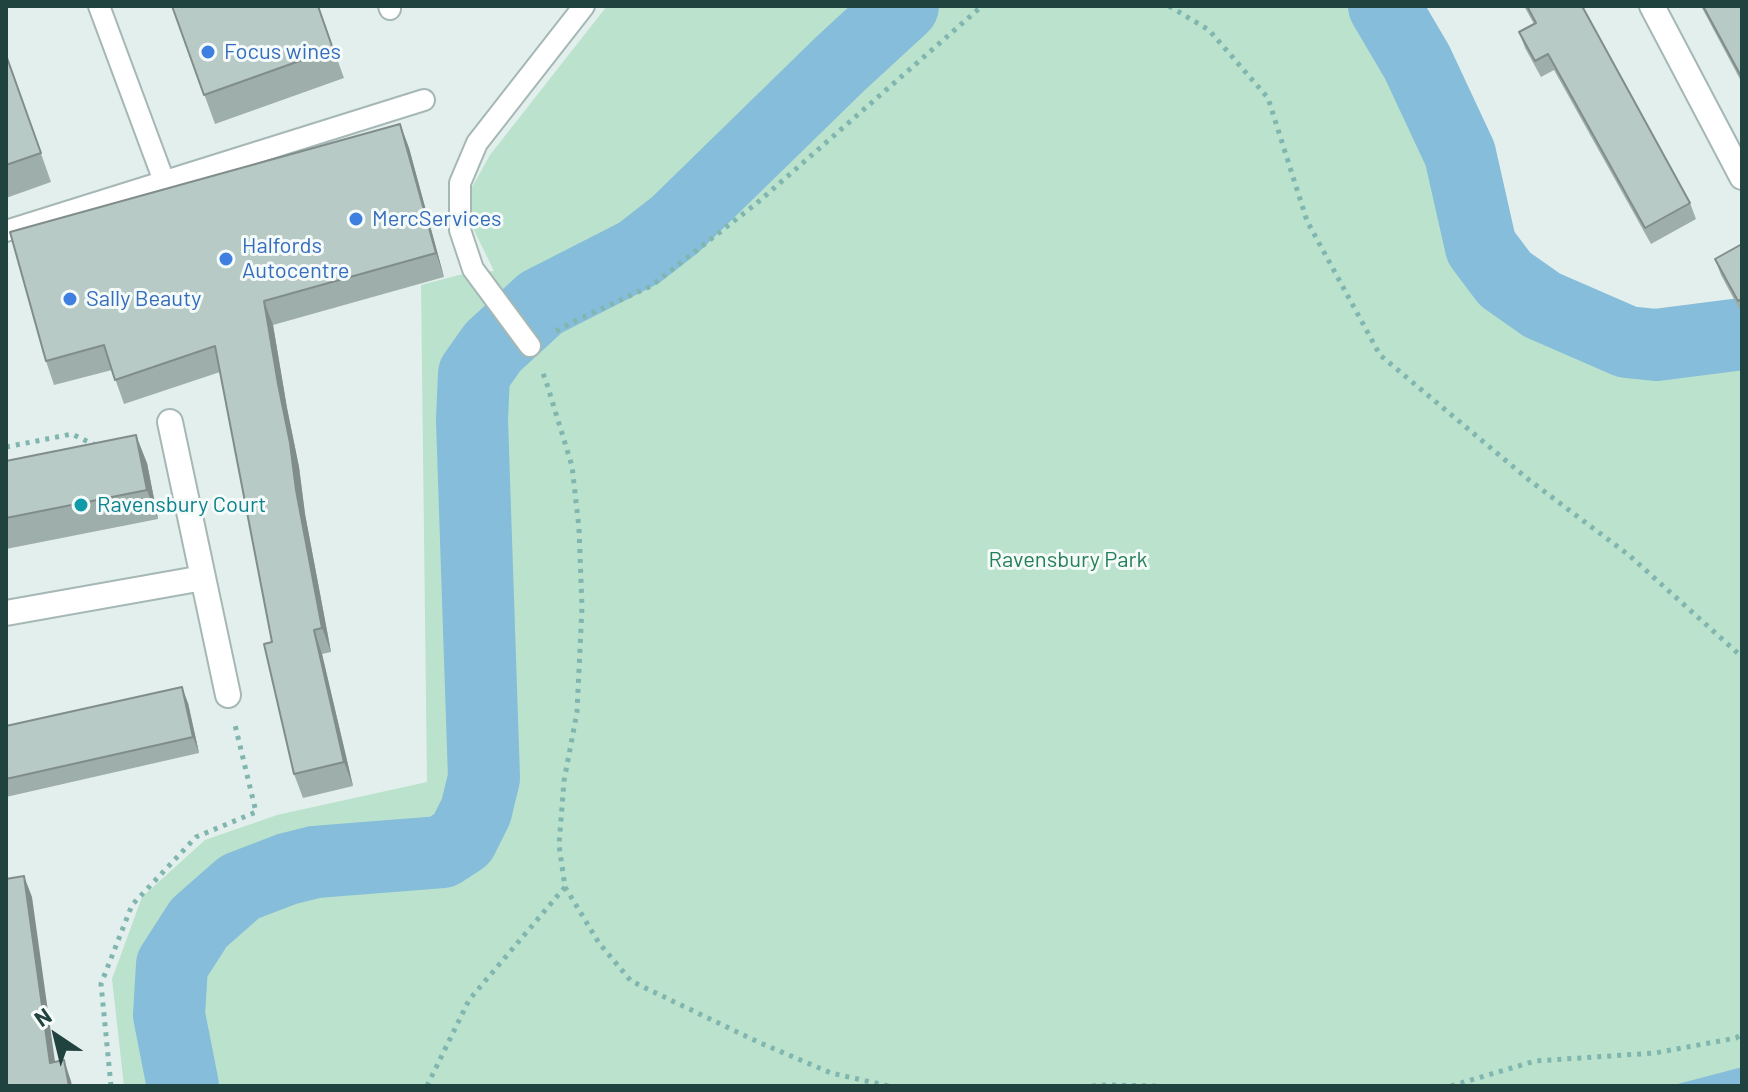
<!DOCTYPE html>
<html>
<head>
<meta charset="utf-8">
<style>
	body { margin:0 }
	#map { position:relative; width:1748px; height:1092px; overflow:hidden; background:#e3efec; font-family:Barlow,sans-serif }
	canvas { display:block }
	.frame { position:absolute; inset:0; border:8px solid #204340; pointer-events:none }
	.north { position:absolute; left:16px; top:996px; width:80px; height:80px; -webkit-text-stroke:6px #f5fbf9; paint-order:stroke; rotate:325deg; font-size:22px; font-weight:700; line-height:32px; text-align:center; color:#204340 }
	.north::after { content:''; display:block; margin:auto; width:28px; height:36px; background:#204340; clip-path:polygon(50% 0,100% 100%,50% 72%,0 100%) }
</style>
</head>
<body>
<div id="map">
<canvas width="1748" height="1092"></canvas>
<div class="frame"></div>
<div class="north">N</div>
</div>
<script>
const ctx = document.querySelector('canvas').getContext('2d');
ctx.lineJoin = 'round';
function fill(path, color) { ctx.fillStyle = color; ctx.fill(path, 'evenodd'); }
const shape = rows => new Path2D(rows.map(r => 'M' + r).join(''));
function trace(path, color, width, dash) { ctx.strokeStyle = color; ctx.lineWidth = width; ctx.lineCap = dash ? 'butt' : 'round'; ctx.setLineDash(dash || []); ctx.stroke(path); }
function write(font, color, halo, rows, align = 'center') {
  ctx.font = font + ' Barlow,sans-serif'; ctx.lineWidth = 6; ctx.setLineDash([]); ctx.textBaseline = 'middle'; ctx.strokeStyle = halo; ctx.fillStyle = color; for (const [text, x, y, turn = 0] of rows) {
    ctx.save(); ctx.translate(x, y); ctx.rotate((+turn || 0) * Math.PI / 180); ctx.textAlign = isNaN(turn) ? turn : align; if (halo) ctx.strokeText(text, 0, 0); ctx.fillText(text, 0, 0); ctx.restore();
  }
}
fill(shape([
	[607,6,757,6,758,8,762,6,1397,6,1423,49,1475,161,1489,238,1508,268,1545,295,1631,335,1652,337,1721,324,1742,322,1742,1086,124,1086,112,979,142,897,205,840,277,815,427,782,421,285,459,275,494,271,471,224,471,189,490,155]
]), '#bae2cc');
fill(shape([
	[1742,1067,1742,1086,1670,1086,1735,1069]
]), '#85bdda');
trace(shape([
	[1384,6,1417,62,1460,154,1481,247,1505,279,1542,305,1627,342,1656,345,1742,334],
	[183,1086,169,1015,172,965,199,923,240,887,287,869,315,862,442,852,462,839,476,811,484,778,472,420,474,374,493,347,541,303,639,253,675,225,840,64,903,6]
]), '#85bdda', 72);
const lane = shape([
	[99,6,164,181],
	[389,6,390,9],
	[6,231,424,100],
	[530,346,473,269,460,230,460,183,477,143,584,6]
]);
const street = shape([
	[1652,6,1742,177],
	[170,422,228,695],
	[6,613,203,578]
]);
trace(lane, '#a5b8b5', 24);
trace(street, '#a5b8b5', 28);
trace(shape([
	[1169,6,1209,30,1268,98,1307,221,1380,355,1529,480,1630,556,1742,657],
	[556,331,575,321,651,286,757,203,982,6],
	[6,447,72,434,97,446],
	[565,887,599,943,631,981,758,1042,831,1073,889,1086],
	[111,1086,101,984,132,905,196,837,256,812,235,725],
	[427,1086,469,1000,565,887,559,845,564,781,577,712,582,607,579,528,572,466,546,381,542,371],
	[1092,1086,1106,1085,1156,1086],
	[1451,1086,1535,1061,1655,1053,1736,1038,1742,1034]
]), '#80b6af', 5, [4, 6]);
trace(lane, '#fff', 20);
trace(street, '#fff', 24);
fill(shape([
	[172,6,318,6,344,78,215,124],
	[1524,6,1582,6,1690,203,1696,219,1651,244,1554,70,1541,77,1525,48,1519,32,1534,24],
	[1701,6,1742,6,1742,83],
	[6,54,51,182,6,198],
	[400,124,409,148,444,277,273,325,287,408,299,467,305,514,331,652,322,654,353,786,303,798,294,774,272,642,220,372,124,404,112,370,54,385,46,361],
	[1742,244,1742,314,1721,275,1715,259],
	[6,461,147,463,158,519,6,549],
	[188,703,199,753,6,797,6,726]
]), '#9eaeaa');
fill(shape([
	[400,124,409,148,444,277,436,253],
	[264,301,273,325,287,408,299,467,305,514,331,652,322,628,296,490],
	[136,435,147,463,158,519,147,490],
	[314,630,322,654,353,786,344,762],
	[182,687,188,703,199,753,193,737],
	[24,876,32,897,58,1083,50,1063],
	[64,1060,71,1081,72,1086,69,1086]
]), '#818d8b');
const building = shape([
	[172,6,318,6,333,49,204,95,172,6],
	[1527,6,1582,6,1690,203,1645,228,1548,54,1535,61,1519,32,1536,23,1527,6],
	[1703,6,1742,6,1742,78,1703,6],
	[6,55,41,153,6,165,6,55],
	[400,124,436,253,264,301,278,384,290,443,296,490,322,628,314,630,344,762,294,774,264,644,272,642,215,346,115,380,104,345,46,361,10,232,400,124],
	[1742,244,1742,299,1738,301,1715,259,1742,244],
	[136,435,147,490,6,518,6,461,136,435],
	[182,687,193,737,6,779,6,726,182,687],
	[24,876,50,1063,64,1060,69,1086,6,1086,6,879,24,876]
]);
fill(building, '#b8cac6');
trace(building, '#818d8b', 2);
for (const [x, y, r, color] of [
	[208,52,8,"#3f7fe0"],
	[356,219,8,"#3f7fe0"],
	[226,259,8,"#3f7fe0"],
	[70,299,8,"#3f7fe0"],
	[81,505,8,"#0f9aa8"]
]) { const dot = new Path2D(); dot.arc(x, y, r, 0, 2 * Math.PI); ctx.fillStyle = color; ctx.fill(dot); trace(dot, '#f5fbf9', 3); }
write('22px', '#366cbe', '#f5fbf9', [
	["Focus wines",224,52],
	["MercServices",372,219],
	["Halfords",242,246],
	["Autocentre",242,271],
	["Sally Beauty",86,299]
], 'left');
write('22px', '#0d838f', '#f5fbf9', [
	["Ravensbury Court",97,505]
], 'left');
write('22px', '#257f59', '#f5fbf9', [
	["Ravensbury Park",1068,560]
]);
</script>
</body>
</html>
